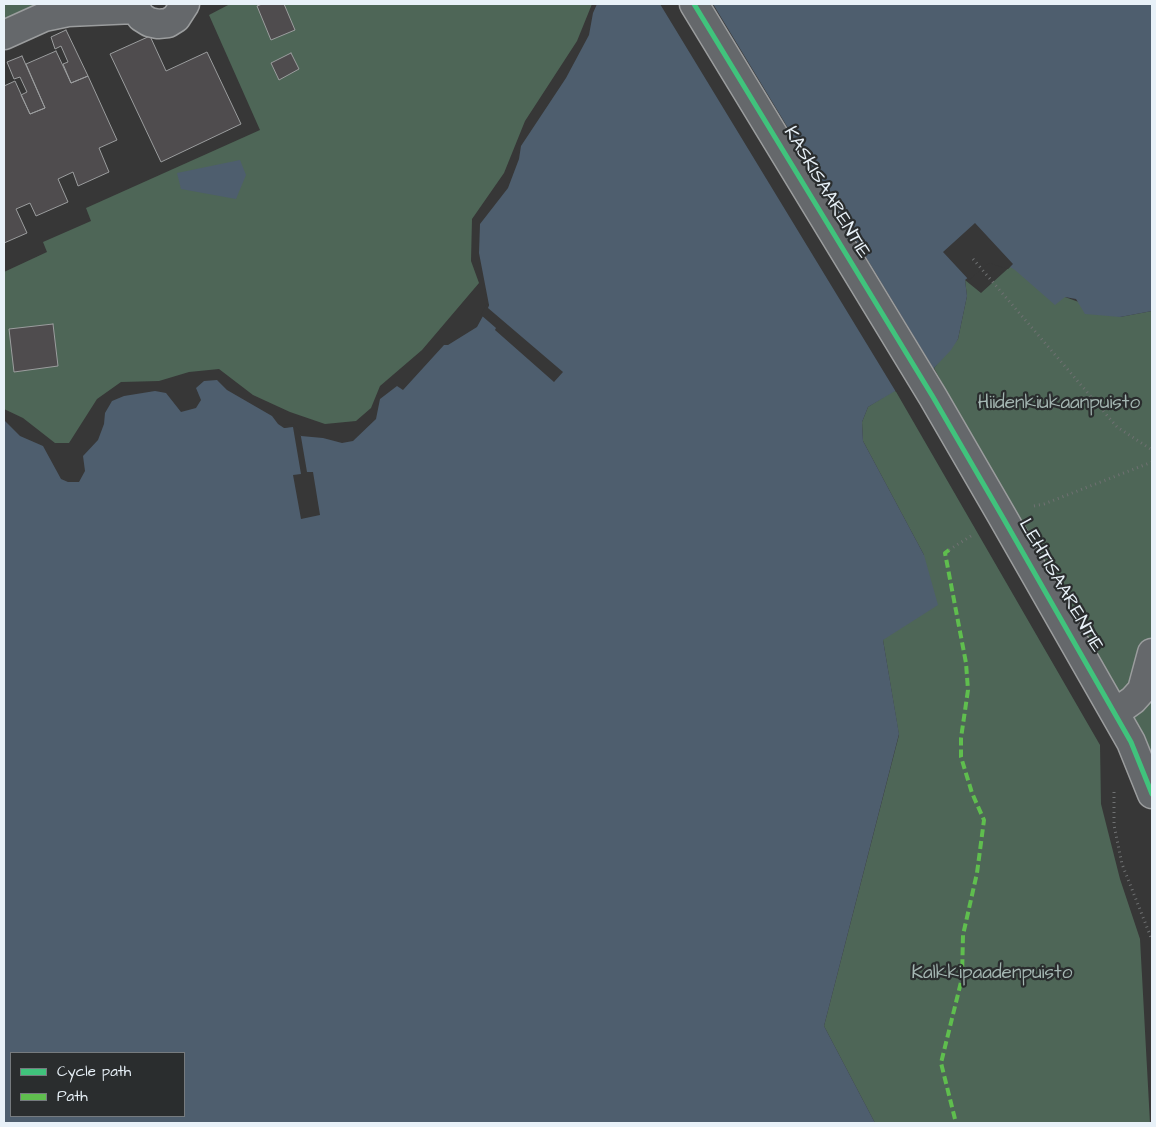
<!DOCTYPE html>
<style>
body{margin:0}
#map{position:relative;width:1156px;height:1127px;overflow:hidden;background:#373737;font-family:"Architects Daughter",sans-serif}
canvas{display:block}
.frame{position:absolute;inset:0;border:5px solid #e8f1f8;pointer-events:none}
.legend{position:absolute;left:10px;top:1052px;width:175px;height:65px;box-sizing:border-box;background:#2a2d2e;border:1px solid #767b7f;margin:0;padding:6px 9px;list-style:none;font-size:15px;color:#e8f1f8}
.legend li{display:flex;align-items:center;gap:10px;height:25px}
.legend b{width:25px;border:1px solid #767b7f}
</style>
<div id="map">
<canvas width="1156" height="1127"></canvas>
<div class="frame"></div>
<ul class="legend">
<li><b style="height:6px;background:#40c37c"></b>Cycle path</li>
<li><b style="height:6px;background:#5fbe4e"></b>Path</li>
</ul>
</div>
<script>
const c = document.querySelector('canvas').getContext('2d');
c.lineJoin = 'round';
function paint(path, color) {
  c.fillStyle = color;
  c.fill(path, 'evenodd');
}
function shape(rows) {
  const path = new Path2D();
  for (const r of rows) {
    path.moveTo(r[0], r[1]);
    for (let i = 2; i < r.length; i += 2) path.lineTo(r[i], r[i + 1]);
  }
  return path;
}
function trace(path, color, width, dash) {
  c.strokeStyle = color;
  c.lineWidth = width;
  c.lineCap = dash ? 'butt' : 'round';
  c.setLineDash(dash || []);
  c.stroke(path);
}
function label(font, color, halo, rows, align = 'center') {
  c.font = font + ' "Architects Daughter",sans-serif';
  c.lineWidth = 4.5;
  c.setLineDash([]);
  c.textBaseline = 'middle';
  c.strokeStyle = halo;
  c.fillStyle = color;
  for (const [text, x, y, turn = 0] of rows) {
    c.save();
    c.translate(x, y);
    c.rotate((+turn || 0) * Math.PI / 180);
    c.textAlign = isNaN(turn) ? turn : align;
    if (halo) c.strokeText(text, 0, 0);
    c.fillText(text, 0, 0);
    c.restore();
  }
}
const green = shape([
 [4,4,36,4,4,20],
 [230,4,592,4,577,41,525,121,504,173,472,219,471,261,479,283,422,350,380,386,371,408,356,421,325,424,290,412,253,395,219,369,189,372,159,381,121,382,97,399,69,443,55,443,23,418,4,409,4,272,47,252,43,242,91,221,86,208,260,130,209,15],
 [1013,264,1065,297,1120,317,1152,311,1152,766,934,368,958,339,967,296,965,280,981,293],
 [895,390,1100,745,1101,804,1120,879,1140,939,1150,1123,875,1123,824,1026,899,735,883,640,924,555,863,441,862,422,868,407]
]);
const water = shape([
 [597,4,1152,4,1152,311,1120,317,1085,314,1076,299,1065,297,1055,305,1015,270,1002,262,989,261,965,280,967,296,958,339,951,350,934,368,868,407,862,422,863,441,924,555,938,605,883,640,899,734,824,1026,875,1123,4,1123,4,420,20,436,43,446,61,479,68,482,79,482,85,471,83,456,98,440,104,424,105,413,112,401,124,396,155,391,166,393,181,412,196,408,201,400,196,388,204,381,217,380,227,390,272,416,278,424,284,428,293,426,301,436,323,438,342,443,353,441,376,419,380,399,397,386,403,390,444,345,448,345,477,327,489,305,479,253,480,224,508,188,519,159,521,146,566,78,589,35,593,13],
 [11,1053,184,1053,184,1116,11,1116],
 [240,160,246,175,236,199,181,189,177,173]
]);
const pier = shape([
 [660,4,713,4,935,371,896,392],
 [975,223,1013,264,1008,269,989,263,969,280,943,252],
 [487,303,489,305,488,308,563,372,554,382,495,330,496,328,481,315],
 [293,424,300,431,307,472,313,472,320,515,301,519,293,475,301,474,293,427,284,428,284,425]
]);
const building = shape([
 [262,4,284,4,295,30,271,40,257,6,262,4],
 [66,30,88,76,71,83,63,64,68,62,61,46,55,49,51,37,66,30],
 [150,36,166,71,207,52,241,124,161,162,110,54,150,36],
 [56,51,71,83,88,76,117,140,99,148,109,172,78,186,73,172,58,179,68,202,36,216,30,203,16,209,27,233,4,243,4,86,15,81,30,114,45,108,26,64,56,51],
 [291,53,299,69,279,80,271,63,291,53],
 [22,56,45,108,30,114,21,95,27,92,20,77,14,79,7,62,22,56],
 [53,324,58,366,14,372,9,329,53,324]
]);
const path = shape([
 [973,259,1117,427,1152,450],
 [1034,506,1044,504,1152,462],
 [949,550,974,534],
 [1114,792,1114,825,1122,864,1152,940]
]);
const minor = shape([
 [133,4,141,17,149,22,158,24,168,23,176,18,185,4],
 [694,4,933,397,1002,516,1131,742,1152,794],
 [4,35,44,17,68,12,135,9],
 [1115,713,1133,700,1142,690,1152,653]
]);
const quiet = shape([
 [949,550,945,553,966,663,968,690,961,738,961,757,972,793,984,820,977,873,963,935,962,978,941,1063,956,1123]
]);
const cycleway = shape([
 [694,4,933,397,1002,516,1131,742,1152,794]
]);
const streetNames = [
 ["KASKISAARENTIE",826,193,59],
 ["LEHTISAARENTIE",1060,586,60]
];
const parkNames = [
 ["Hiidenkiukaanpuisto",1059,404],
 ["Kalkkipaadenpuisto",992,974]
];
paint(green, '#4e6657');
paint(water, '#4e5e6e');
paint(pier, '#373737');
paint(building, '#4f4c4e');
trace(building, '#9b9d9e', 1);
trace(minor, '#9b9d9e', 31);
trace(path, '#6f7172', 3, [1, 4]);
trace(minor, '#65686b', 28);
trace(quiet, '#5fbe4e', 4, [8, 4]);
trace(cycleway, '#40c37c', 5);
label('19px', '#e8f1f8', '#2a2d2e', streetNames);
label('19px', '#a4b6b2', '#2a2d2e', parkNames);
</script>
